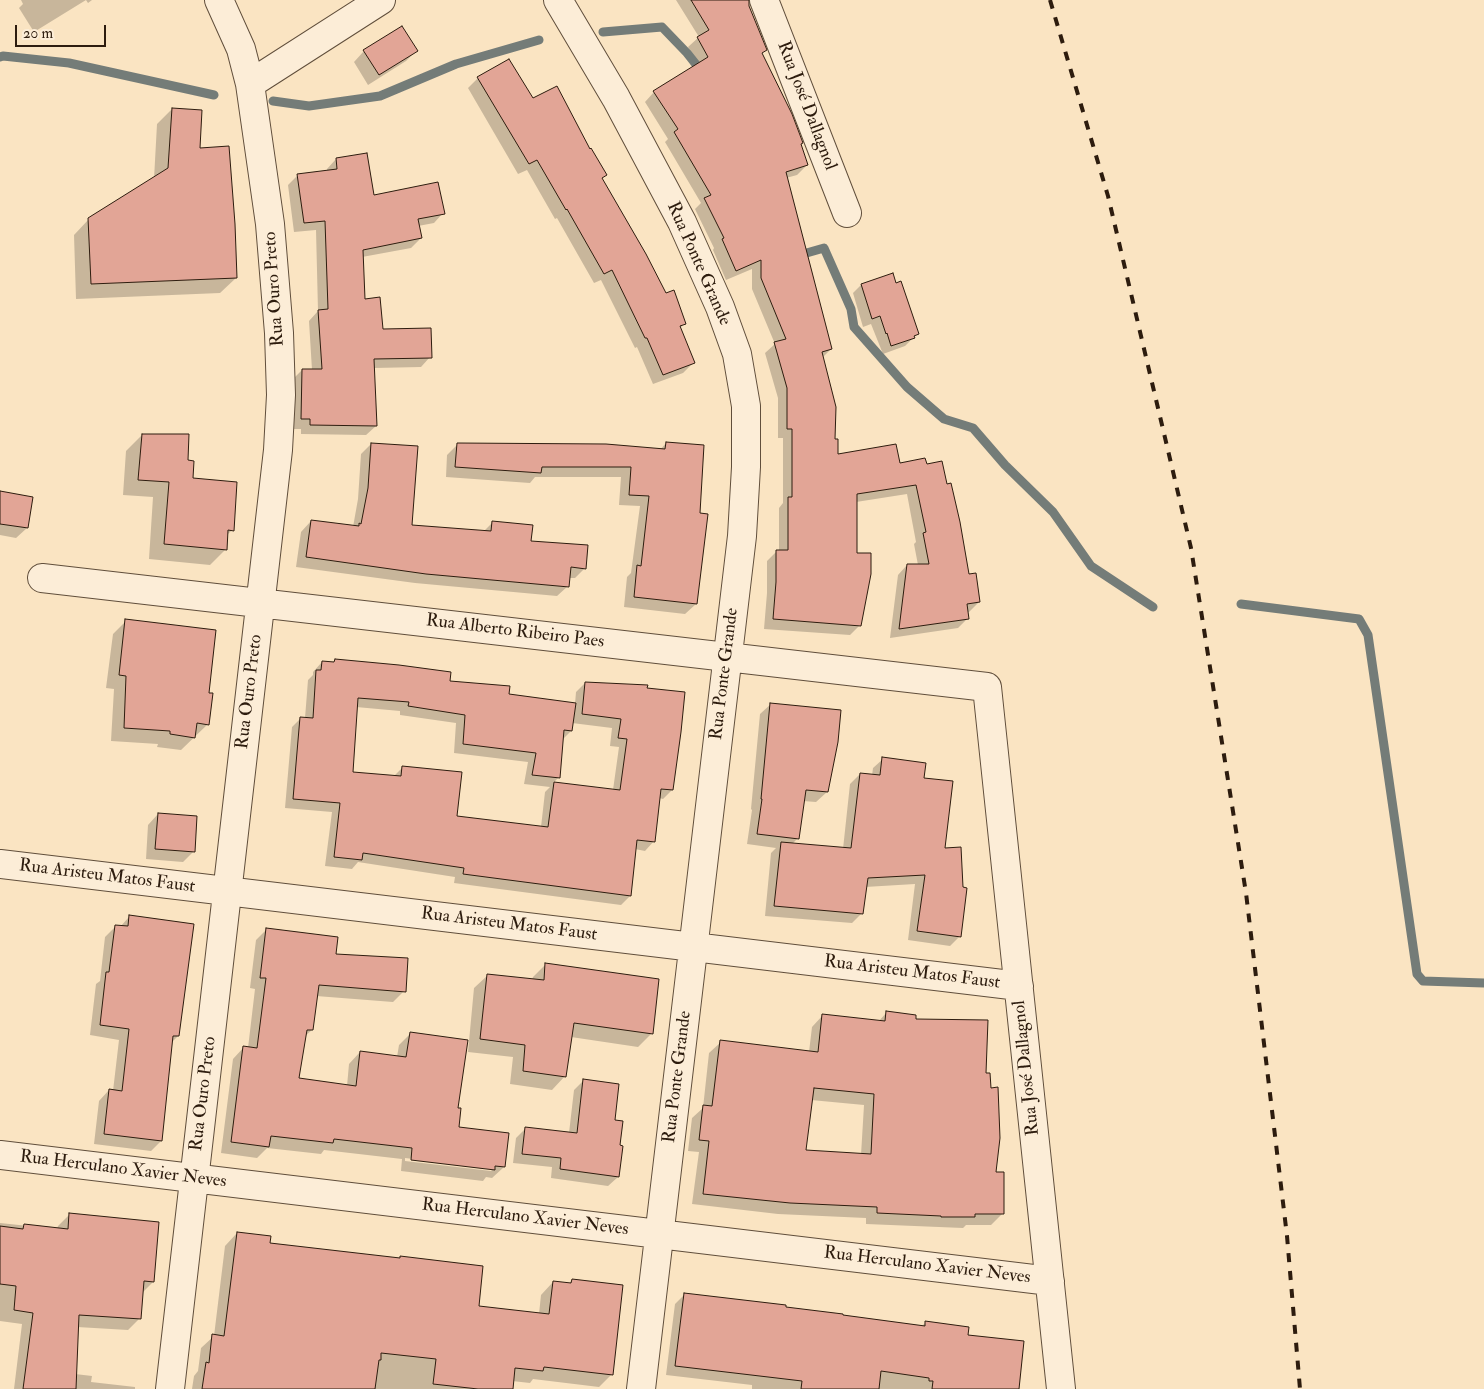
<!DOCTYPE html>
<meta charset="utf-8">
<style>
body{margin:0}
#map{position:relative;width:1484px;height:1389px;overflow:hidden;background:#fae4c2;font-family:"IM FELL Double Pica",serif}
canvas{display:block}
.scale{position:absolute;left:15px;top:25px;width:91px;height:22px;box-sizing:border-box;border:2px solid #2d1c0e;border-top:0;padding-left:6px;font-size:15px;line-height:18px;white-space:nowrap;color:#2d1c0e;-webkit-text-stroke:4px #fcedd7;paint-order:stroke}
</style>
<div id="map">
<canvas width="1484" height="1389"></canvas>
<div class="scale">20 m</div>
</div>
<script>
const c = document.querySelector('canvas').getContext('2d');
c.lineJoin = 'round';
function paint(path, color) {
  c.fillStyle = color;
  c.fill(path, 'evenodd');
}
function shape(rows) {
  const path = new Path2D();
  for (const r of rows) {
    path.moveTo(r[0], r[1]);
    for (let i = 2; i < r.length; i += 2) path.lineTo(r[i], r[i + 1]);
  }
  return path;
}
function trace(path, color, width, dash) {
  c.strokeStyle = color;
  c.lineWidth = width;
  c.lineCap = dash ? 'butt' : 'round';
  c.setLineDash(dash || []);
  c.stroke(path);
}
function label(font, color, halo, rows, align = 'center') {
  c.font = font + ' "IM FELL Double Pica",serif';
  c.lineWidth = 4;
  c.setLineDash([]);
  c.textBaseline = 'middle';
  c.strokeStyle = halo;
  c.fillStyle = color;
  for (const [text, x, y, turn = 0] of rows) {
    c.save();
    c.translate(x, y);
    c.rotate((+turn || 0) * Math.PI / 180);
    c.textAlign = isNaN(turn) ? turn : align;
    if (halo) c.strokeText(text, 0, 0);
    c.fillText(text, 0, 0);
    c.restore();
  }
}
const shadow = shape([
 [21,0,92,0,88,3,86,0,34,32,19,8,23,4],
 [676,0,737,0,765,50,761,54,800,145,807,165,797,175,786,178,831,349,822,358,837,455,899,465,924,459,979,602,969,612,967,612,968,618,958,628,890,638,898,575,907,565,918,565,914,544,916,542,907,494,856,502,856,554,860,625,850,635,764,629,767,593,767,561,777,551,779,551,779,508,783,503,783,438,778,438,778,398,765,353,775,344,752,289,752,269,726,280,713,250,714,248,695,209,701,203,665,142,668,139,645,102,654,92,698,65,688,47,699,37],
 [364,51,416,51,406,61,368,85,354,62],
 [478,78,533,100,601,179,666,295,685,323,679,329,693,363,683,373,653,384,637,347,635,348,601,280,594,283,557,218,555,219,527,170,518,174,468,88],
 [172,109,198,150,236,278,220,293,76,299,74,235,89,219,154,179,157,124],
 [336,159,372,197,443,213,434,223,418,226,421,238,411,248,362,257,363,300,382,331,430,357,421,367,374,368,376,426,366,435,301,434,301,429,292,429,292,380,302,370,312,370,309,321,318,311,316,230,294,232,288,185,298,175,327,172,327,169],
 [861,285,918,333,905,346,883,354,871,324,863,327,853,293],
 [142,435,192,479,232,530,226,536,226,549,210,565,149,559,153,497,123,495,126,451],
 [666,443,696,604,685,614,624,607,627,577,631,573,640,506,619,505,621,477,535,477,530,483,446,477,447,455,458,444,660,450],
 [371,444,411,526,483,532,493,522,529,542,585,568,575,578,568,578,568,586,557,596,415,583,296,567,301,532,311,521,353,527,358,499,361,454],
 [0,493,27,528,16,538,0,535],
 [126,621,207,694,208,724,181,750,157,747,158,744,111,741,114,689,106,688,113,634],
 [335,661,508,695,575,704,576,692,585,683,646,687,672,790,663,799,659,798,654,841,645,851,635,849,630,896,621,905,454,883,455,877,358,862,352,869,325,866,332,812,285,808,292,727,301,718,305,718,308,680,313,675,313,672,322,662,333,663],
 [356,707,400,711,400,715,456,723,454,753,528,762,524,784,550,787,545,792,541,827,456,817,402,768,393,777,352,773],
 [572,723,612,728,610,746,619,747,613,790,553,783,559,777,562,740,571,731],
 [771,704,827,792,816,802,803,801,797,839,792,844,843,849,850,784,860,774,872,776,873,768,883,759,922,779,943,849,960,936,950,946,908,940,915,884,865,887,862,913,852,923,765,916,771,853,776,848,747,844,752,810,751,809,760,714],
 [158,814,194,851,183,862,146,859,148,825],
 [129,917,178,1036,171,1043,161,1141,151,1151,94,1144,99,1101,109,1090,113,1091,119,1040,90,1035,96,984,100,981,105,937,116,926,120,927],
 [267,929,335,955,404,991,393,1002,316,996,312,1030,305,1036,298,1079,347,1086,349,1064,360,1052,397,1057,399,1045,410,1034,456,1109,458,1128,504,1167,492,1178,486,1177,483,1181,401,1171,402,1159,324,1150,321,1154,267,1148,257,1158,221,1153,233,1059,244,1047,248,1048,255,989,250,988,256,940],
 [405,1158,493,1169,491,1171,405,1161],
 [546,964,657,980,651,1034,638,1047,571,1037,565,1076,552,1090,510,1084,513,1057,468,1052,474,988,488,975,532,980,533,977],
 [887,1012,914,1020,985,1074,995,1173,1003,1213,991,1225,966,1225,963,1228,866,1224,866,1218,778,1214,692,1204,699,1152,688,1151,692,1118,703,1108,709,1053,721,1042,809,1052,812,1027,823,1015,878,1022],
 [811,1100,864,1105,861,1155,805,1151],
 [584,1080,613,1121,618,1147,618,1177,608,1186,551,1178,552,1167,513,1163,516,1138,526,1128,569,1133,574,1090],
 [70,1214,153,1282,142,1293,139,1319,128,1330,77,1327,75,1374,92,1376,91,1382,135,1387,135,1389,14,1389,22,1324,0,1321,0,1223,57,1229,58,1226],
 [237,1233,269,1244,399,1259,401,1257,477,1307,539,1314,541,1295,553,1282,569,1284,572,1280,612,1374,599,1387,533,1379,530,1383,512,1381,511,1389,192,1389,194,1376,198,1371,201,1348,214,1336,225,1246],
 [685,1294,922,1326,926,1322,967,1336,1017,1389,752,1389,752,1385,666,1375,675,1304]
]);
const stream = shape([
 [603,32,662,27,687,53,702,72],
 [0,57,3,56,69,63,214,95],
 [273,101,309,106,380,96,456,64,539,40],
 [796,256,824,248,851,309,854,327,907,387,944,419,973,428,1005,465,1053,512,1091,566,1153,607],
 [1241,604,1359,619,1368,635,1417,974,1423,981,1484,983]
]);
const building = shape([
 [691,0,749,0,749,6,767,50,762,53,792,114,803,143,801,144,808,165,786,172,832,349,822,352,836,407,835,439,838,439,838,454,896,444,900,463,925,458,927,464,942,461,947,484,951,483,960,522,969,574,976,573,980,602,967,604,969,619,899,629,907,564,929,564,923,533,926,532,916,485,857,494,857,553,871,553,871,574,861,626,773,619,776,582,776,550,788,550,788,497,792,497,792,429,787,429,787,388,774,342,786,339,761,278,761,260,736,271,722,239,724,238,704,198,711,195,674,132,678,129,653,91,708,57,697,37,709,30,691,0],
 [402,26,418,51,379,75,363,50,402,26],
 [509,59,533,98,557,86,590,149,591,148,607,175,602,178,646,254,666,293,674,290,686,324,680,326,695,363,663,375,647,338,645,338,612,270,604,274,567,209,566,210,537,160,529,164,477,77,509,59],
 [172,108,202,110,200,148,229,146,235,224,237,278,91,284,88,218,168,168,172,108],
 [367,153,374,195,438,182,445,214,418,219,422,238,363,250,365,299,380,297,383,329,431,328,432,358,374,359,377,426,310,425,310,419,301,419,302,369,322,369,318,310,328,309,325,221,304,223,297,174,337,169,336,158,367,153],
 [893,273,896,283,901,281,919,334,914,336,915,338,891,346,887,333,886,334,880,316,872,319,861,284,893,273],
 [142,434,189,434,188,460,194,461,193,478,237,482,234,531,228,530,227,550,164,544,169,482,138,480,142,434],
 [666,442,704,445,700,513,708,514,697,604,634,597,637,565,641,566,649,496,629,495,631,467,542,467,541,473,455,467,457,443,606,444,665,449,666,442],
 [371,443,418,446,412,525,491,531,492,521,533,525,531,541,588,545,586,569,571,567,569,587,426,574,306,557,311,520,359,526,359,523,361,524,368,488,371,443],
 [0,491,33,497,28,528,0,524,0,491],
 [125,619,216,630,209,693,213,693,209,725,197,723,195,738,170,734,170,731,124,728,126,676,119,675,125,619],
 [335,659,399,665,451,672,450,681,510,686,509,694,576,703,572,731,564,730,560,778,532,775,536,753,463,744,465,715,408,706,409,702,358,698,353,772,401,776,402,766,462,772,457,816,548,827,554,782,620,790,627,739,618,738,621,719,582,714,585,682,648,685,647,688,685,692,681,732,673,790,661,789,655,842,637,840,631,896,463,874,464,868,363,853,362,860,334,857,340,803,293,799,300,717,313,718,316,670,321,670,322,661,334,662,335,659],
 [770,703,841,710,838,742,828,792,806,790,799,839,757,834,762,799,761,799,770,703],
 [882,757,926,763,924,778,953,781,945,848,961,847,963,887,967,888,961,937,917,931,925,875,868,878,863,914,774,906,781,842,851,848,860,773,880,775,882,757],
 [158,813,197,816,195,852,155,849,158,813],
 [129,915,194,924,179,1036,173,1036,162,1141,104,1134,109,1089,122,1091,129,1029,100,1025,106,972,109,972,115,925,128,926,129,915],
 [266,928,338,937,336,954,408,958,406,992,319,985,313,1030,307,1030,299,1078,356,1086,360,1051,406,1057,410,1032,468,1040,458,1108,461,1108,459,1127,509,1133,505,1167,495,1166,495,1170,411,1160,412,1148,334,1139,333,1143,271,1136,269,1147,231,1142,243,1046,257,1048,266,978,260,978,266,928],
 [545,963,659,979,653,1034,574,1023,566,1077,523,1071,525,1045,480,1039,487,974,544,980,545,963],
 [886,1011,916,1015,916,1019,988,1020,986,1073,990,1073,991,1088,998,1087,1000,1138,996,1172,1004,1172,1004,1214,975,1214,975,1217,941,1217,941,1216,877,1213,877,1207,790,1203,703,1194,709,1141,699,1140,703,1105,712,1106,720,1040,818,1052,822,1014,885,1021,886,1011],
 [814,1088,874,1094,871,1154,806,1150,814,1088],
 [583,1079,619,1084,615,1120,623,1121,620,1145,623,1146,619,1177,560,1169,561,1158,522,1154,525,1127,577,1133,583,1079],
 [69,1213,159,1222,154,1282,144,1281,141,1319,79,1315,76,1389,23,1389,33,1313,14,1310,16,1286,0,1284,0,1226,23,1229,24,1224,68,1229,69,1213],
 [237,1232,271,1236,270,1243,400,1258,400,1256,483,1266,479,1306,549,1314,553,1281,571,1283,572,1279,623,1285,613,1375,544,1367,543,1371,515,1368,513,1389,478,1389,433,1384,436,1359,381,1353,381,1360,379,1360,375,1389,202,1389,206,1362,209,1363,212,1334,224,1336,237,1232],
 [684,1293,786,1305,786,1307,843,1314,843,1315,925,1326,925,1321,969,1327,968,1335,1024,1341,1019,1389,932,1389,933,1381,929,1381,929,1378,881,1371,879,1389,801,1389,802,1381,675,1366,684,1293]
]);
const minor = shape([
 [558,0,616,98,682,222,720,307,737,354,746,406,746,467,742,536,641,1389],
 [764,0,847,213],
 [250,84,381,0],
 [42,578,987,687,1061,1389],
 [0,864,1019,986],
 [0,1155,1050,1281],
 [170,1389,278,450,281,395,279,333,270,224,250,84,241,49,219,0]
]);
const rail = shape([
 [1050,0,1108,196,1191,548,1246,893,1287,1236,1300,1389]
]);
const streetNames = [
 ["Rua José Dallagnol",806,106,69],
 ["Rua Ponte Grande",698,264,66],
 ["Rua Ouro Preto",275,289,-94],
 ["Rua Alberto Ribeiro Paes",515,632,7],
 ["Rua Ponte Grande",725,674,-83],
 ["Rua Ouro Preto",250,692,-83],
 ["Rua Aristeu Matos Faust",107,877,7],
 ["Rua Aristeu Matos Faust",509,925,7],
 ["Rua Aristeu Matos Faust",912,973,7],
 ["Rua José Dallagnol",1027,1068,-96],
 ["Rua Ponte Grande",678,1077,-83],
 ["Rua Ouro Preto",204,1094,-83],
 ["Rua Herculano Xavier Neves",123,1170,7],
 ["Rua Herculano Xavier Neves",525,1218,7],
 ["Rua Herculano Xavier Neves",927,1266,7]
];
paint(shadow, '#0003');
trace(stream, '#747c78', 9);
paint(building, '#e2a596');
trace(building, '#2d1c0e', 1);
trace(minor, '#604e3b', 30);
trace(minor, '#fcedd7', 28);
trace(rail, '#2d1c0e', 4, [9, 9]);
label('18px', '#2d1c0e', '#fcedd7', streetNames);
</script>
